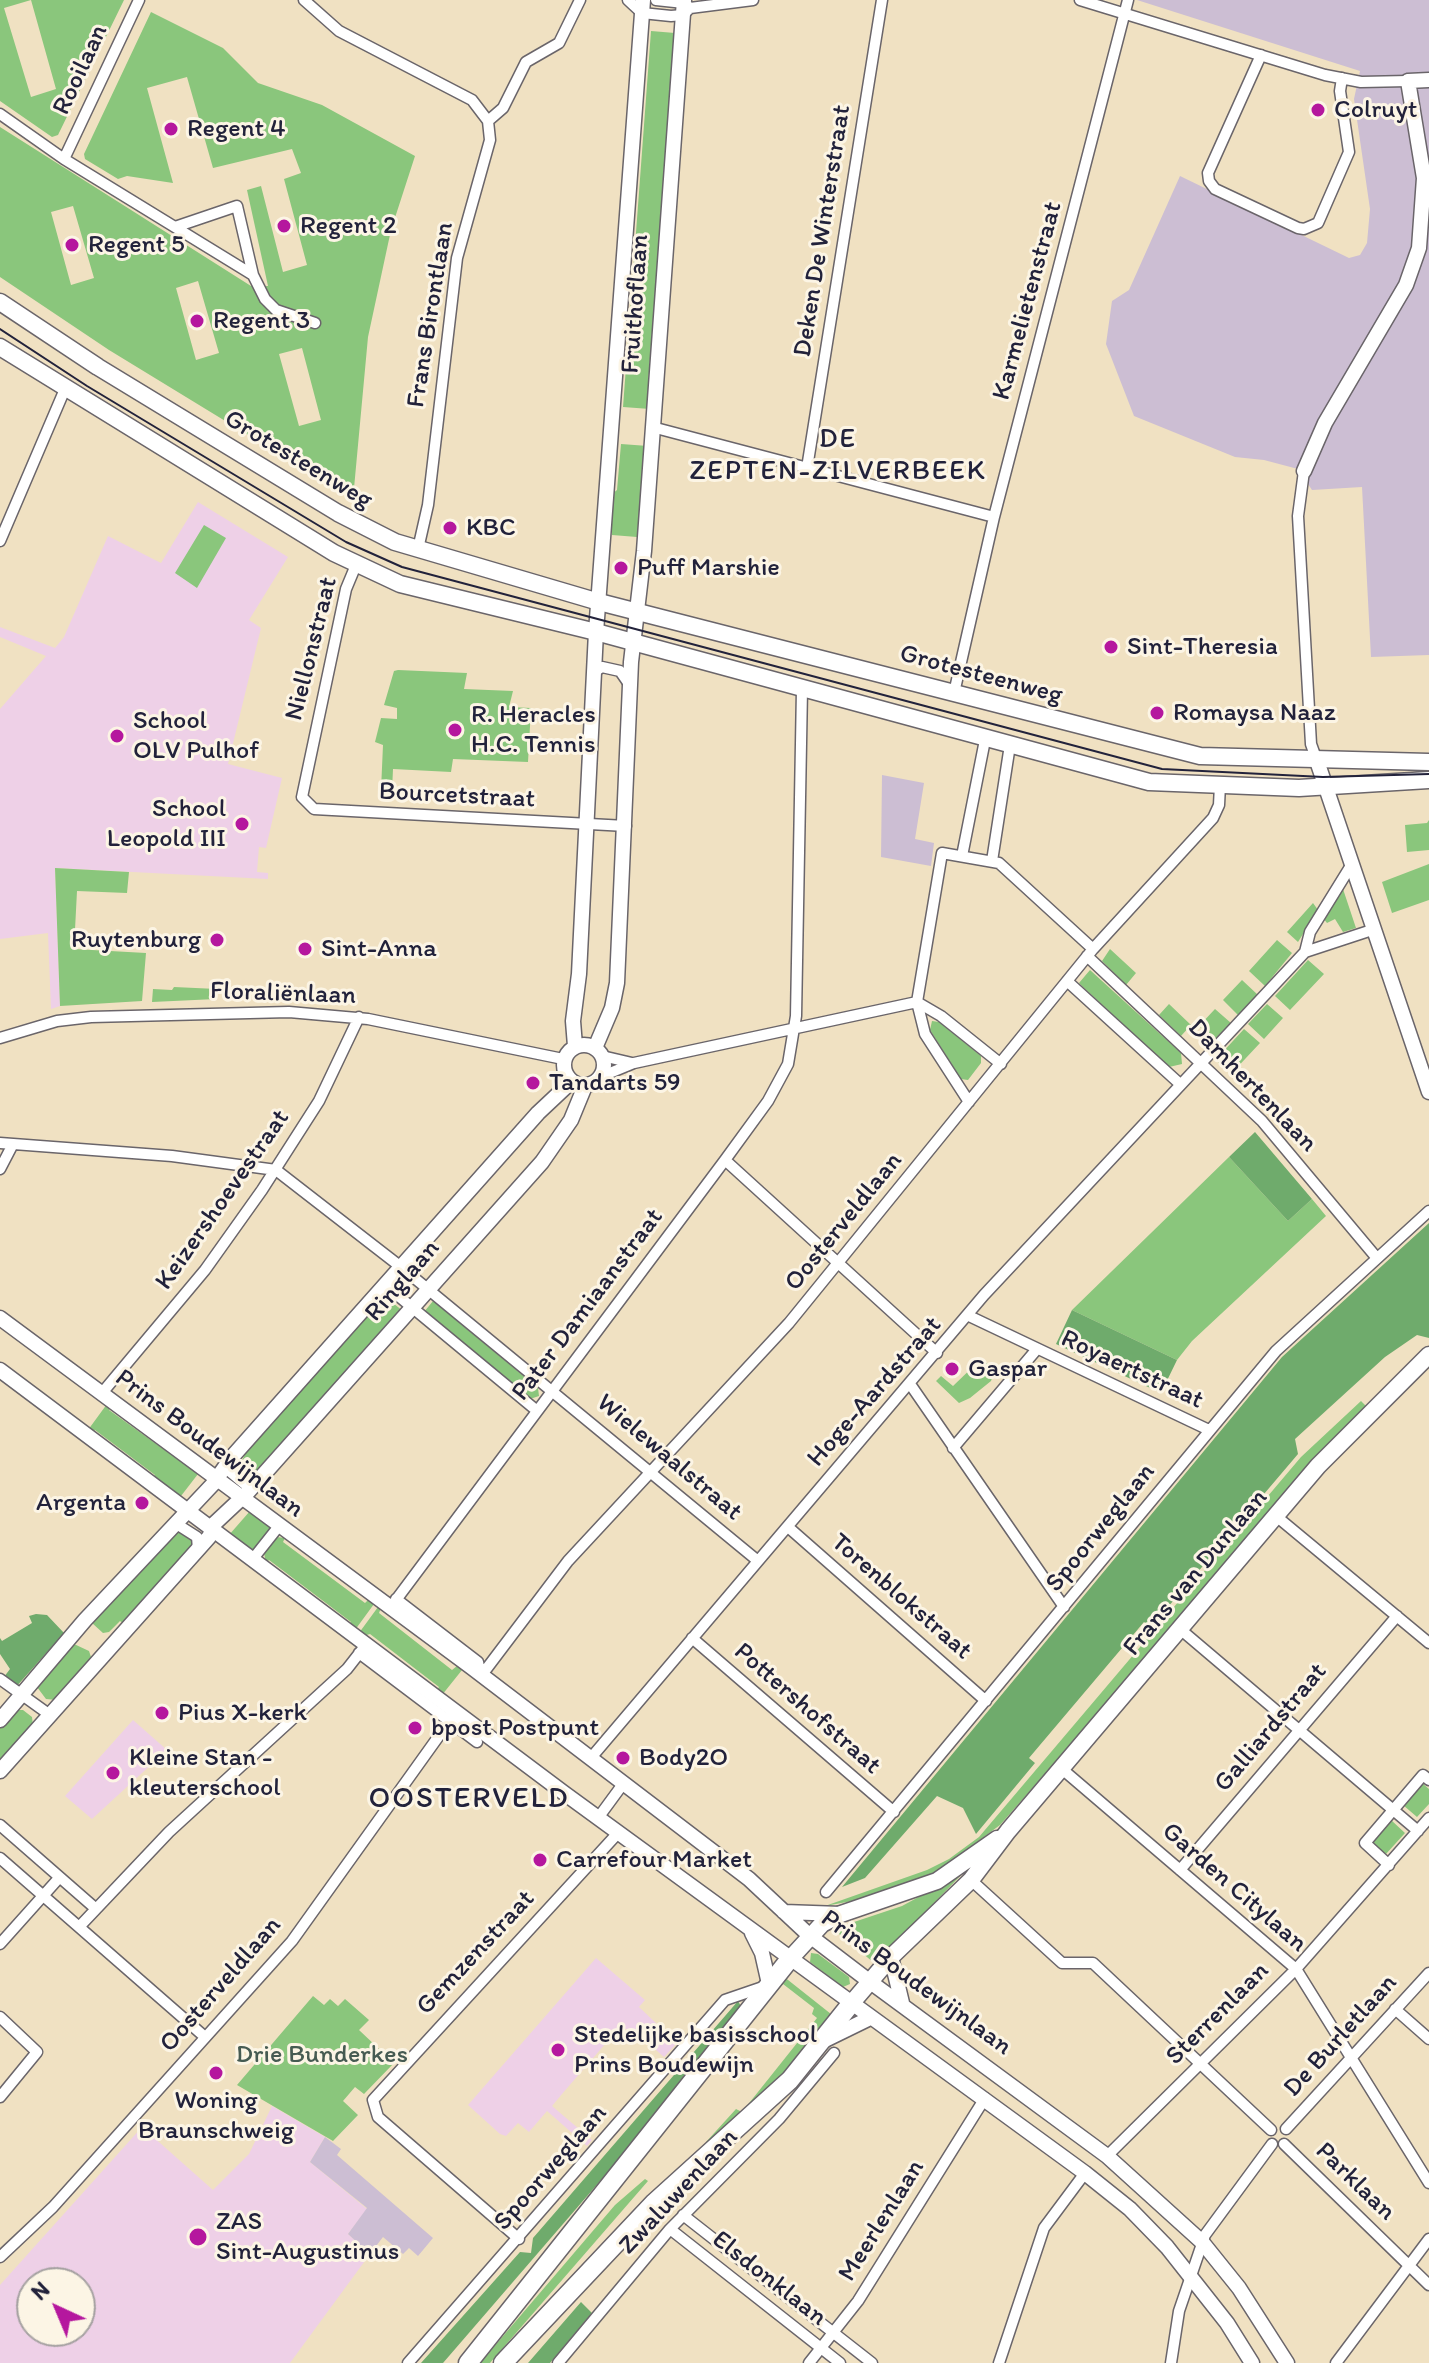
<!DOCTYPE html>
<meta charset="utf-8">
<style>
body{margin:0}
#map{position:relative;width:1429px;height:2363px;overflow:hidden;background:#f0e1c2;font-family:Itim,sans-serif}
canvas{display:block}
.north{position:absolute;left:16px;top:2267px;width:80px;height:80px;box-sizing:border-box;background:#fcf5e5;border:2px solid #a5a1a1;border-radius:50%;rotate:316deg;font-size:22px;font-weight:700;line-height:32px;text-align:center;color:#22223b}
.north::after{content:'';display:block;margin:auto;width:28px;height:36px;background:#b5179e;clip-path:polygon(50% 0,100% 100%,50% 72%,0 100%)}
</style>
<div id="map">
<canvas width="1429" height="2363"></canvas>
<div class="north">N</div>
</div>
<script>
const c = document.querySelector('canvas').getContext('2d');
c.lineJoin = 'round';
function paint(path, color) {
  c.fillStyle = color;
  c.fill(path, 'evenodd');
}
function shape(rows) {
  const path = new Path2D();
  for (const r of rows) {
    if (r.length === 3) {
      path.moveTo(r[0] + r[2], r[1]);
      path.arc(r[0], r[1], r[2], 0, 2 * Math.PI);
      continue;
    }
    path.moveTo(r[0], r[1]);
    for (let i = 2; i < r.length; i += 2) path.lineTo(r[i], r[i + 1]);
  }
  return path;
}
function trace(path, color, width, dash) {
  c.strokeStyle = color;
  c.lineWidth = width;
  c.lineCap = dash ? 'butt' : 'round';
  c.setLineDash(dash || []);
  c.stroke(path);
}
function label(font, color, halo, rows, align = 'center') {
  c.font = font + ' Itim,sans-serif';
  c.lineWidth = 6;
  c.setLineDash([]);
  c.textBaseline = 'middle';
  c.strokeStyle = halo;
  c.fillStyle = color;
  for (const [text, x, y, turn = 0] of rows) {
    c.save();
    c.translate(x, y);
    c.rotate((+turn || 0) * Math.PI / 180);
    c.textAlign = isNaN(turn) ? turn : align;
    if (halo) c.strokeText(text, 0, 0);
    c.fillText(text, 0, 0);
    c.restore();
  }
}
const built = shape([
 [198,502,288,557,249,620,261,628,228,764,282,778,266,848,259,847,257,872,268,873,268,879,55,868,60,1006,51,1009,48,933,0,939,0,709,46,656,0,637,0,627,55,648,64,637,108,536,161,563],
 [133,1720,167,1750,92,1819,65,1796],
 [596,1958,645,2000,639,2007,677,2043,664,2057,633,2030,619,2028,562,2094,552,2106,592,2140,587,2146,547,2111,529,2132,518,2123,506,2136,500,2134,468,2105],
 [272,2106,325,2137,310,2162,367,2209,348,2234,370,2254,290,2363,0,2363,0,2285,142,2127,213,2190,249,2154],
 [32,2283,80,2283,80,2331,32,2331]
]);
const industrial = shape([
 [1137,0,1429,0,1429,655,1371,657,1362,487,1312,490,1298,469,1264,460,1235,457,1134,416,1106,344,1112,301,1129,290,1180,176,1349,258,1360,255,1367,243,1370,209,1354,99,1360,71],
 [882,775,924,783,915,839,934,843,931,866,881,857],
 [325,2137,341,2149,337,2155,433,2238,418,2256,409,2248,403,2254,383,2237,370,2254,348,2234,367,2208,310,2162]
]);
const green = shape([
 [0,0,31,0,4,8,31,97,56,89,31,0,124,0,58,135,52,137,0,101],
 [151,12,223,48,258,83,322,105,415,156,391,230,368,337,353,499,109,350,0,277,0,127,251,286,268,286,247,190,261,186,283,272,307,265,284,179,301,173,292,149,213,168,187,77,147,88,173,183,127,176,118,179,85,159,84,154],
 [73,206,94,278,71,285,51,212],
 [198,281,219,353,196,360,176,288],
 [302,348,321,420,299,426,279,354],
 [651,31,675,33,648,385,650,409,623,407],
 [621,444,648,446,641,530,637,537,612,535,612,494,617,490],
 [204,525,226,538,197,588,175,573],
 [398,670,467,673,464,689,513,691,509,707,531,708,528,762,453,759,451,772,393,769,392,791,381,790,383,745,375,742,381,718,397,719,397,708,384,705,394,671],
 [1429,820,1429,850,1407,852,1405,825,1427,823],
 [1429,864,1429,900,1392,913,1382,882],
 [55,868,129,872,127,893,77,891,74,949,146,953,142,1001,60,1006],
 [1343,889,1356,928,1343,932,1335,919,1327,923,1323,918],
 [1313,903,1318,910,1298,942,1287,932],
 [1277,940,1292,953,1265,986,1249,971],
 [1110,949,1136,973,1126,985,1102,961],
 [1308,960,1324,974,1290,1010,1275,996],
 [1090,970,1181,1053,1182,1064,1169,1067,1082,986,1079,983],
 [1242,980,1258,995,1238,1015,1223,1000],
 [174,987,217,989,216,999,152,1002,153,989,172,990],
 [1169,1004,1191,1025,1181,1036,1159,1015],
 [1267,1004,1283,1018,1264,1039,1248,1024],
 [1215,1009,1231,1023,1214,1040,1199,1026],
 [932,1021,939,1022,981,1056,981,1063,968,1080,961,1079,930,1030],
 [1244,1029,1260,1043,1231,1074,1218,1062,1220,1055],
 [1229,1157,1288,1221,1312,1199,1326,1216,1192,1341,1177,1360,1072,1310],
 [384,1296,403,1311,250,1479,236,1472,251,1443],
 [433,1301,538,1388,539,1396,530,1399,424,1312],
 [979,1361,996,1366,991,1381,970,1398,959,1403,936,1381,941,1376,953,1386],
 [1361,1401,1367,1407,1000,1825,934,1874,874,1897,825,1906,927,1870,949,1859,979,1837,1301,1457],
 [107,1404,111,1406,109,1410,198,1474,181,1496,152,1479,155,1475,95,1430,92,1433,88,1430],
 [250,1511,272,1528,252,1553,229,1535],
 [176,1529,193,1540,192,1548,124,1624,120,1621,109,1632,103,1633,92,1623],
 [277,1537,285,1538,283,1542,365,1603,368,1600,374,1604,355,1630,349,1626,351,1622,269,1560,266,1563,264,1553],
 [378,1607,381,1608,379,1613,452,1670,457,1666,462,1670,442,1695,436,1691,439,1687,370,1634,363,1636,359,1633],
 [74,1644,89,1651,92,1660,57,1700,46,1699,37,1687],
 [15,1710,23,1710,32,1717,33,1726,0,1765,0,1725],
 [1422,1783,1429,1789,1429,1804,1417,1817,1403,1805],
 [1391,1820,1405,1833,1386,1854,1371,1842],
 [963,1873,878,1961,873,1962,833,1929,902,1906],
 [811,1953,818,1954,849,1977,850,1984,843,1987,810,1962],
 [783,1976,831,2014,789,2069,761,2096,709,2141,706,2142,736,2109,742,2112,817,2018,812,2014,814,2008,783,1984,741,2034],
 [313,1996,324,2005,330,1999,338,2006,345,1999,369,2020,359,2030,394,2063,364,2094,355,2087,343,2101,358,2115,333,2141,237,2085],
 [645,2179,648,2181,490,2363,480,2363,615,2205]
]);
const forest = shape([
 [1255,1132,1312,1199,1288,1221,1229,1157],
 [1429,1223,1429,1338,1417,1335,1385,1357,1295,1439,1298,1454,1151,1627,1144,1622,1029,1758,1035,1763,976,1834,963,1808,937,1796,865,1878,842,1887,1282,1357],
 [1072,1310,1177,1360,1161,1393,1056,1344],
 [36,1614,47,1615,64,1633,16,1687,4,1677,10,1669,0,1654,0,1638,2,1641,32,1623,29,1616],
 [738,2001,742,2008,645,2129,443,2363,421,2363,520,2252,531,2253,533,2238],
 [581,2302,592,2313,550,2363,528,2363]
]);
const street = shape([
 [304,0,339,31,472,100,488,121,490,140,457,258,428,505,418,549],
 [628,0,642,13,671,16,683,15,690,8,753,0],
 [656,0,684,3,689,7],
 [1080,0,1325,75,1361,82,1408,81],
 [1261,55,1208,173,1209,181,1215,189,1298,228,1304,229,1318,223,1349,152,1340,91,1342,78],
 [0,114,64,159,253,275],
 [488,121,503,108,526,62,559,43,580,0],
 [64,159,139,0],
 [175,227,237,206,253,275,265,299,276,310,315,323],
 [652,427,994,517],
 [807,468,882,0],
 [1304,471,1298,516,1311,744,1317,761],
 [0,541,65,389],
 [356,565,346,589,302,797,314,809,626,826],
 [594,672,602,667,620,671,629,684],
 [954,693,994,517,1128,0],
 [962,856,985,740],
 [992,861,1010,745],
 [1305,952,1375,929],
 [1087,956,1262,1121,1376,1257],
 [1067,981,1180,1084],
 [917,1002,941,1016,1001,1064],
 [0,1038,57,1021,91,1017,289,1012,368,1019,563,1059],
 [602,1056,632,1063],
 [600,1077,634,1063,917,1002],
 [969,1102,925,1034,917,1002,942,853,999,863,1093,949],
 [0,1143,172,1156,276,1170,401,1267,758,1561],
 [725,1160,937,1353],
 [0,1169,13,1144],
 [385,1285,536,1410],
 [969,1316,1209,1430],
 [910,1384,1064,1607],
 [102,1393,205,1270,262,1190,319,1101,359,1017],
 [953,1448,1037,1349],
 [231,1459,229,1471,247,1486,253,1486],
 [1276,1516,1429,1643],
 [175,1523,197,1537,198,1549],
 [788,1527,986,1701],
 [252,1560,279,1526],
 [396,1599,478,1662,481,1676],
 [390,1608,725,1160,768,1101,788,1064,796,1016,802,689],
 [1180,1629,1418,1831],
 [692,1638,894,1812],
 [359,1653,477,1742],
 [481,1676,568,1561,789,1323,1093,949,1213,818,1219,805,1220,785],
 [0,1679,50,1715],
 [590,1759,984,1295,1305,952,1310,932,1352,864],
 [1062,1769,1296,1969,1429,2183],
 [598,1818,623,1784],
 [0,1825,95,1908],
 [0,1858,205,2037],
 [1389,1865,1365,1843,1423,1775,1429,1780],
 [1180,1870,1397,1616],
 [971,1880,1062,1963,1093,1963,1271,2130],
 [826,1892,1276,1351,1429,1211],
 [79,1927,169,1832,347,1669,365,1646],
 [0,1944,59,1878],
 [1395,2009,1429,2039],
 [0,2017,37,2052,0,2097],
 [1286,2129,1429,1973],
 [1284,2144,1429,2285],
 [1107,2156,1296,1969,1429,1818],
 [683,2215,872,2363],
 [670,2229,840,2363],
 [519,2239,378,2117,373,2100,618,1833],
 [0,2257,53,2207,292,1941,456,1712],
 [408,2363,725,2000,763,1987],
 [558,2363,670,2229,779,2119,834,2053],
 [809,2363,858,2301,985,2098],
 [999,2363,1044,2228,1085,2173],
 [1171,2363,1179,2311,1205,2235,1272,2144],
 [1336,2363,1429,2239]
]);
const secondary = shape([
 [1304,471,1325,423,1406,285,1419,248,1424,178,1408,81,1429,80],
 [1317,761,1429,1092],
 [584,1065,20],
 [575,1046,573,1021,579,974,596,632,643,0],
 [595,1048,612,1008,617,983,631,662,644,551,684,0],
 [0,1318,471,1667,749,1879,810,1936,869,1981,1107,2156,1202,2242,1239,2288,1287,2363],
 [0,1370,564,1793,1085,2173,1130,2209,1167,2247,1227,2323,1252,2363],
 [0,1720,85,1620,213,1484,232,1457,538,1113,571,1082],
 [0,1771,209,1537,215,1523,247,1493,542,1162,571,1120,585,1086],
 [784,1912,841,1914],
 [752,1933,762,1953,769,1984],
 [891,1957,902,2003],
 [825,2040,870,2018]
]);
const primary = shape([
 [0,302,98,367,338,513,395,542,599,602,1200,756,1429,762],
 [0,347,334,553,400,584,596,632,1149,782,1299,788,1429,780],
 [789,1960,822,1924,841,1914,937,1881,997,1839],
 [850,2005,891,1957,971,1880,1008,1831,1318,1466,1429,1355]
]);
const highway = shape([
 [468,2363,789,1960],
 [503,2363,654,2203,790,2080,850,2005]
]);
const tram = shape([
 [0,329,87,386,346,542,402,567,1162,769,1323,777,1429,774]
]);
const markers = [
 [1318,110,8,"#b5179e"],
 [171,129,8,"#b5179e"],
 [284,226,8,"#b5179e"],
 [72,245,8,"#b5179e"],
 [197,321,8,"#b5179e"],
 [450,528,8,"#b5179e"],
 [621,568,8,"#b5179e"],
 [1111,647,8,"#b5179e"],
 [1157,713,8,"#b5179e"],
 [455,730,8,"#b5179e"],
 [117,736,8,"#b5179e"],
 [242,824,8,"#b5179e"],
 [217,940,8,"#b5179e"],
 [305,949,8,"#b5179e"],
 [533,1083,8,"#b5179e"],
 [952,1369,8,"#b5179e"],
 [142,1503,8,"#b5179e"],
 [162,1713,8,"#b5179e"],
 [415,1728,8,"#b5179e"],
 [623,1758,8,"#b5179e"],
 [113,1773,8,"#b5179e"],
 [540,1860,8,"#b5179e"],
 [558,2050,8,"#b5179e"],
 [216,2073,8,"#b5179e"],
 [198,2237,10,"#b5179e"]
];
const streetNames = [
 ["Rooilaan",81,70,-65],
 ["Deken De Winterstraat",823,231,-81],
 ["Karmelietenstraat",1028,301,-75],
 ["Fruithoflaan",636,304,-86],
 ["Frans Birontlaan",431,315,-81],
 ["Grotesteenweg",298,460,31],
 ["Niellonstraat",312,649,-76],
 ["Grotesteenweg",981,675,15],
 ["Bourcetstraat",457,796,3],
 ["Floraliënlaan",283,994,2],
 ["Damhertenlaan",1252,1086,46],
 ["Keizershoevestraat",223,1200,-55],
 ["Oosterveldlaan",844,1222,-51],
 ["Ringlaan",403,1281,-49],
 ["Pater Damiaanstraat",588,1305,-53],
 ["Royaertstraat",1132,1370,25],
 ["Hoge-Aardstraat",875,1392,-49],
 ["Prins Boudewijnlaan",209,1444,37],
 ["Wielewaalstraat",669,1458,40],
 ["Spoorweglaan",1101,1528,-51],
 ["Frans van Dunlaan",1196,1573,-50],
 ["Torenblokstraat",901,1597,41],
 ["Pottershofstraat",807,1709,41],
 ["Galliardstraat",1271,1728,-50],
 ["Garden Citylaan",1234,1888,41],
 ["Gemzenstraat",476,1953,-47],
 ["Prins Boudewijnlaan",916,1983,36],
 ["Oosterveldlaan",221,1985,-49],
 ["Sterrenlaan",1218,2014,-45],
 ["De Burletlaan",1341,2036,-48],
 ["Spoorweglaan",551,2168,-49],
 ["Parklaan",1355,2182,44],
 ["Zwaluwenlaan",679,2192,-47],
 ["Meerlenlaan",882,2221,-58],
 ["Elsdonklaan",769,2279,38]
];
const poiNames = [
 ["Colruyt",1334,110],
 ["Regent 4",187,129],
 ["Regent 2",300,226],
 ["Regent 5",88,245],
 ["Regent 3",213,321],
 ["KBC",466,528],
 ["Puff Marshie",637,568],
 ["Sint-Theresia",1127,647],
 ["Romaysa Naaz",1173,713],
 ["R. Heracles",471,715],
 ["H.C. Tennis",471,745],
 ["School",133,721],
 ["OLV Pulhof",133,751],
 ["School",226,809,"right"],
 ["Leopold III",226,839,"right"],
 ["Ruytenburg",201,940,"right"],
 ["Sint-Anna",321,949],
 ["Tandarts 59",549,1083],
 ["Gaspar",968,1369],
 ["Argenta",126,1503,"right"],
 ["Pius X-kerk",178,1713],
 ["bpost Postpunt",431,1728],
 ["Kleine Stan -",129,1758],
 ["kleuterschool",129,1788],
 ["Body2O",639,1758],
 ["Carrefour Market",556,1860],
 ["Stedelijke basisschool",574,2035],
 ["Prins Boudewijn",574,2065],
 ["Woning",216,2101,"center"],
 ["Braunschweig",216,2131,"center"],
 ["ZAS",216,2222],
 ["Sint-Augustinus",216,2252]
];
const parkNames = [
 ["Drie Bunderkes",322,2055]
];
const neighbourhoodNames = [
 ["DE",838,440],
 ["ZEPTEN-ZILVERBEEK",838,472]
];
const quarterNames = [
 ["OOSTERVELD",469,1799]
];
paint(built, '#eed0e7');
paint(industrial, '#ccbed3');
paint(green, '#8ac67c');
paint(forest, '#6fab6c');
trace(street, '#6a656a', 13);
trace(secondary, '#6a656a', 17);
trace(primary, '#6a656a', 19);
trace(highway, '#6a656a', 21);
trace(street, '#fff', 10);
trace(secondary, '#fff', 14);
trace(primary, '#fff', 16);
trace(highway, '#fff', 18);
trace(tram, '#22223b', 2);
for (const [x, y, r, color] of markers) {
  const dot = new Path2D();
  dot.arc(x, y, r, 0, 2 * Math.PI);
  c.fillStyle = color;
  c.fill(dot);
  trace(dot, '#fcf5e5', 3);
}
label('26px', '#22223b', '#fcf5e5', streetNames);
label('26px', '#22223b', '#fcf5e5', poiNames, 'left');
label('26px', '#465b52', '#fcf5e5', parkNames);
c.letterSpacing = '2px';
label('28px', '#22223b', '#fcf5e5', neighbourhoodNames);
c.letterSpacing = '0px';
c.letterSpacing = '2px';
label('30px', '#22223b', '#fcf5e5', quarterNames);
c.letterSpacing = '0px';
</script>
